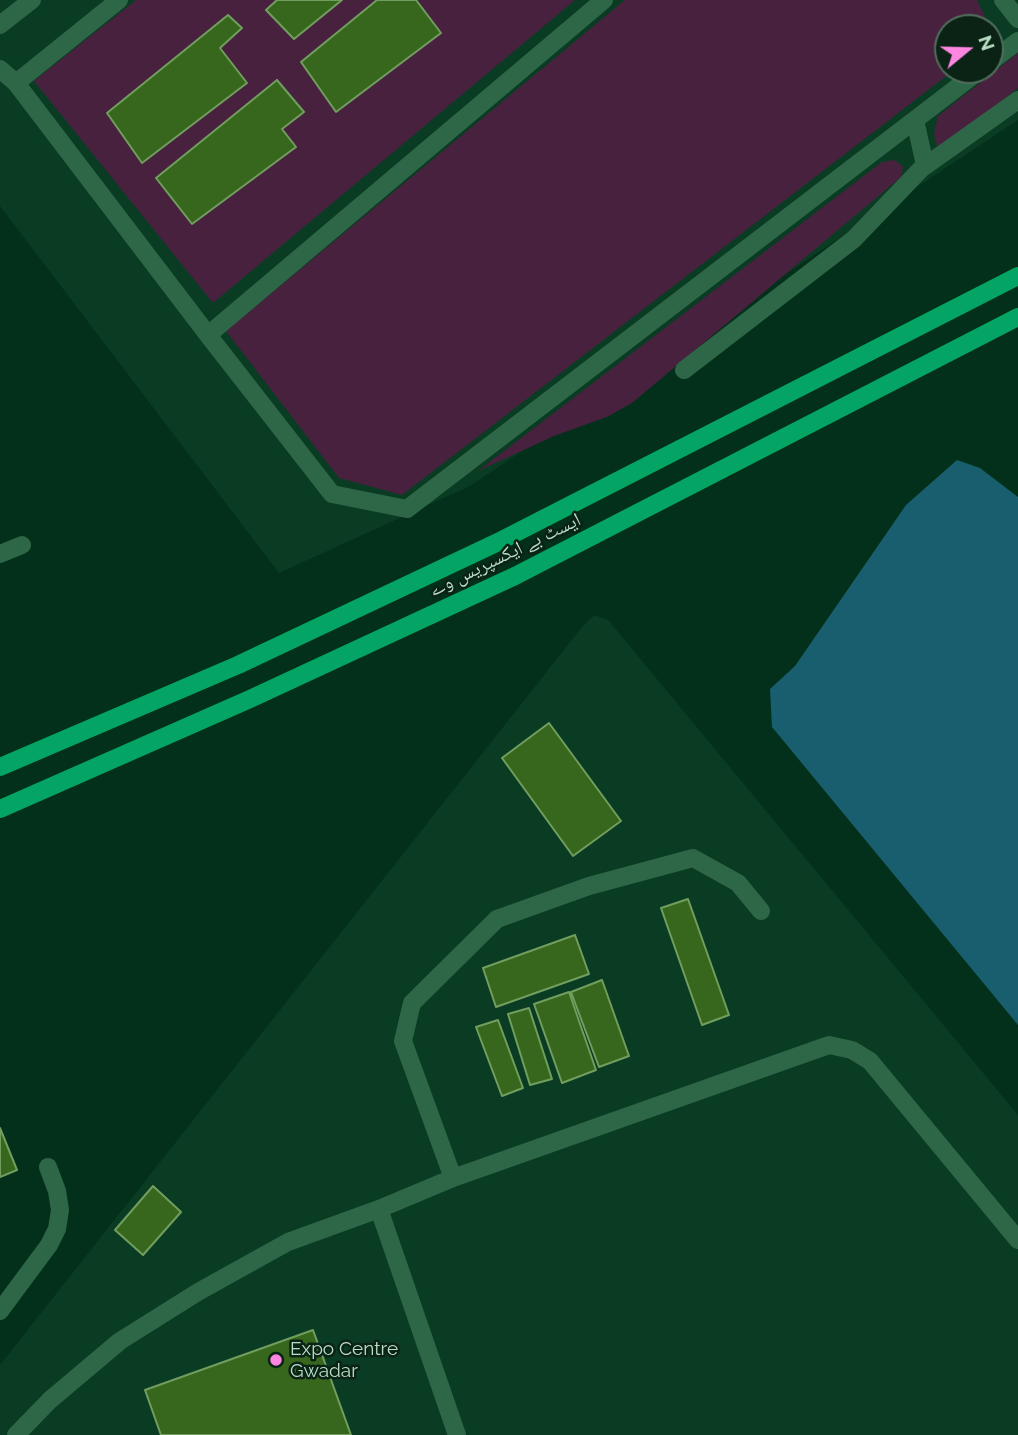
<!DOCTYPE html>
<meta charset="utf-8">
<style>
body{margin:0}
#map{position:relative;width:1018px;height:1435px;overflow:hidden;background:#03301a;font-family:Raleway,sans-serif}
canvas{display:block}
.north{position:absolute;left:934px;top:14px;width:70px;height:70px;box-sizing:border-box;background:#0a2315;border:2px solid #506e5b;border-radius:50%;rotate:71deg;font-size:19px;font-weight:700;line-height:28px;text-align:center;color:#b8dec5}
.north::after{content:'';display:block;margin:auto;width:24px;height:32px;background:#fd86e1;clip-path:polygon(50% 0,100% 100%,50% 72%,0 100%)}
</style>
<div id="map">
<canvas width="1018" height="1435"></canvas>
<div class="north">N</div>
</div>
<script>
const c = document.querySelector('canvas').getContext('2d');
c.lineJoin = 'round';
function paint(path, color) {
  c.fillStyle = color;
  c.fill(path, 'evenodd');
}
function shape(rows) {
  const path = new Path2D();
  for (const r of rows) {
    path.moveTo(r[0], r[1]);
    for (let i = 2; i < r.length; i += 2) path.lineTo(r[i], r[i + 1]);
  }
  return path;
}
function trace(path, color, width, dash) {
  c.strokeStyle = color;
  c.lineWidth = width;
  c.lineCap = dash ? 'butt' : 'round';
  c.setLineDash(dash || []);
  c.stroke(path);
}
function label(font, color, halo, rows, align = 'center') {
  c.font = font + ' Raleway,"Noto Naskh Arabic",sans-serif';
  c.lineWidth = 5;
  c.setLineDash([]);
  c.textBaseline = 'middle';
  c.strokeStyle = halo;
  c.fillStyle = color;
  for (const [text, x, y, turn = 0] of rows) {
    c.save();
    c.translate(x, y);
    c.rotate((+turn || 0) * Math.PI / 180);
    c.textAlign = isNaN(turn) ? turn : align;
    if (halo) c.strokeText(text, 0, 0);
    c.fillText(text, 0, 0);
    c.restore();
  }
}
const built = shape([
 [0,0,1018,0,1018,120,787,273,470,486,279,573,0,206],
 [948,28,990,28,990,70,948,70],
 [594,615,608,620,1018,1115,1018,1435,0,1435,0,1365,582,627]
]);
const green = shape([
 [136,0,575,0,213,303,34,81],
 [625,0,977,0,985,17,983,28,948,28,948,70,954,70,402,495,339,478,226,331],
 [1018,53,1018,88,938,150,934,134,938,116],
 [895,160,903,167,901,177,632,403,609,416,554,436,478,471,882,162]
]);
const water = shape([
 [957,460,980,468,1018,497,1018,1025,772,727,770,689,795,666,906,505]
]);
const building = shape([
 [277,0,342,0,294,39,266,10,277,0],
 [377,0,416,0,441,33,336,112,301,62,377,0],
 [228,15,242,28,220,48,247,83,142,163,107,113,228,15],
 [277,80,304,112,282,129,296,147,192,224,156,178,277,80],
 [549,723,621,821,573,856,502,758,549,723],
 [688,899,729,1015,702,1025,661,908,688,899],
 [575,935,589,974,496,1007,483,968,575,935],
 [602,980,629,1056,599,1067,571,992,602,980],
 [569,992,596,1070,562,1083,534,1004,569,992],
 [529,1008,552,1079,530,1085,508,1014,529,1008],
 [498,1020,523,1088,502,1096,476,1027,498,1020],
 [0,1128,17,1170,0,1177,0,1128],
 [153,1186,181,1212,143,1255,115,1230,153,1186],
 [313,1330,351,1435,161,1435,145,1390,313,1330]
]);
const minor = shape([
 [1003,0,1018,19],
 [0,25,32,0],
 [990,62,1018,41],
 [0,69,16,83,208,335,332,494,407,509,980,70],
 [16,83,119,0],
 [921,169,1018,100],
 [208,335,604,0],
 [684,370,854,239,921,169,925,165,915,120],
 [0,554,22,545],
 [453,1178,403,1041,412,1003,497,919,589,886,693,858,738,883,761,911],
 [379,1209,457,1435],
 [0,1311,49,1245,57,1229,60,1210,57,1191,48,1167],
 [16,1435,50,1400,120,1341,198,1292,288,1242,379,1209,453,1178,829,1045,852,1050,870,1061,1018,1240]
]);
const major = shape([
 [0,767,238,665,496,543,1018,276],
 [0,809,250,699,515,576,1018,317]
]);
const markers = [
 [276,1360,7,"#fd86e1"]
];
const streetNames = [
 ["ایسٹ بے ایکسپریس وے",505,555,-26]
];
const poiNames = [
 ["Expo Centre",290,1349],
 ["Gwadar",290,1371]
];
paint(built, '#0a3c23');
paint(green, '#48213f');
paint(water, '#195e6e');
paint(building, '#36671d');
trace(building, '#719e5e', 2);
trace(minor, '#2e6747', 18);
trace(major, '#04a564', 18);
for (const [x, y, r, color] of markers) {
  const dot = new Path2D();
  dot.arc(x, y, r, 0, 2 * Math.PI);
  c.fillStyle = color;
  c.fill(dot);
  trace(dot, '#0a2315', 2.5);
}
label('19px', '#b8dec5', '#0a2315', streetNames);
label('19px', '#b8dec5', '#0a2315', poiNames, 'left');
</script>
